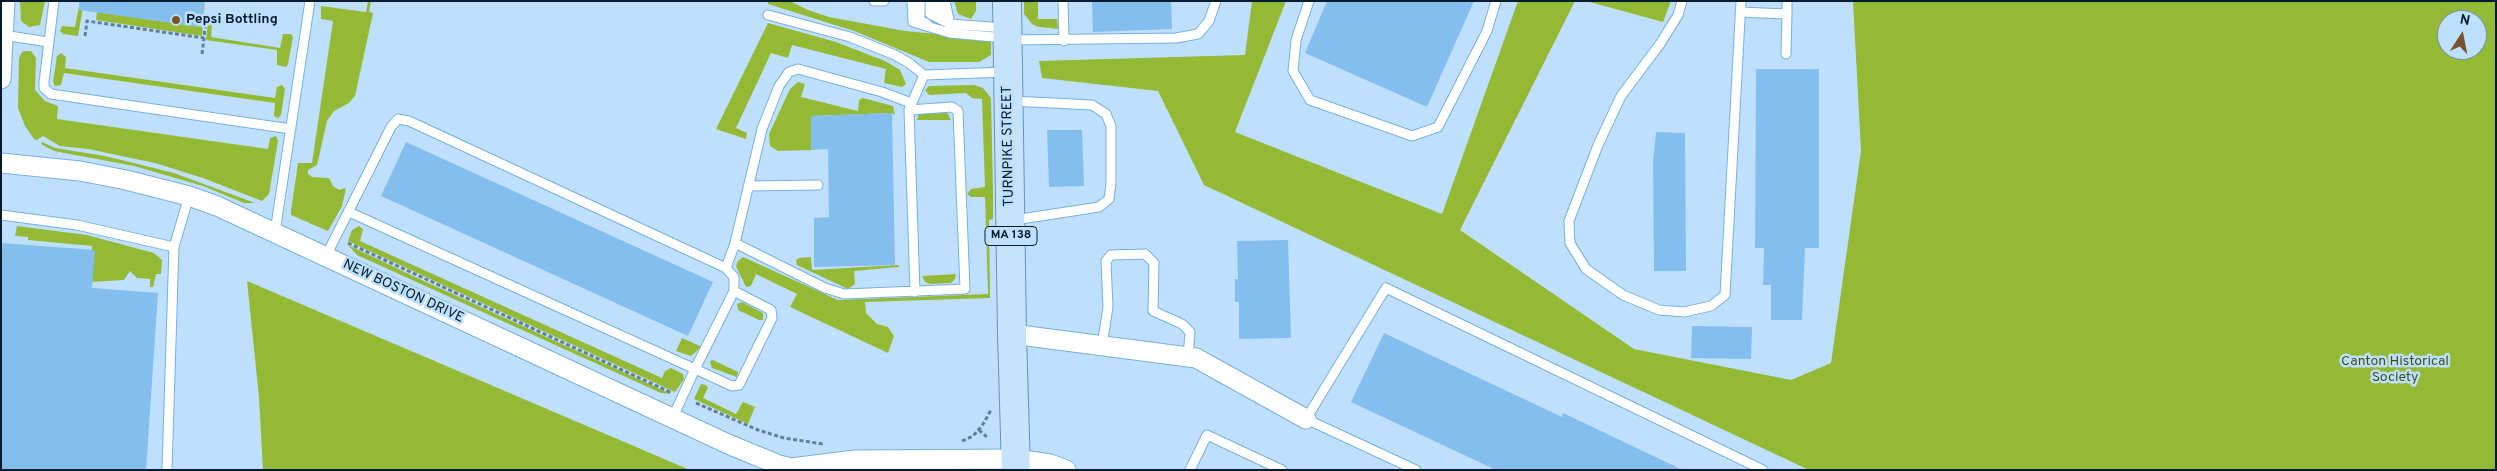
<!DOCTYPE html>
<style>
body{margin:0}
#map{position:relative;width:2497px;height:471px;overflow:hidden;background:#bee0fe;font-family:Overpass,sans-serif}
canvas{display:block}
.frame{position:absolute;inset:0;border:2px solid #041c2e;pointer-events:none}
.north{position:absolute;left:2437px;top:10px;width:50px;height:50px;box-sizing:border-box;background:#bee0fe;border:1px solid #7492ab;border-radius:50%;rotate:11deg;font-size:14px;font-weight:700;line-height:20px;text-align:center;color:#041c2e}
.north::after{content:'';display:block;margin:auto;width:18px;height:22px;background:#77522d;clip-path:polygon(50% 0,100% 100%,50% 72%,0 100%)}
</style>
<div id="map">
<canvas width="2497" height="471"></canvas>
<div class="frame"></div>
<div class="north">N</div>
</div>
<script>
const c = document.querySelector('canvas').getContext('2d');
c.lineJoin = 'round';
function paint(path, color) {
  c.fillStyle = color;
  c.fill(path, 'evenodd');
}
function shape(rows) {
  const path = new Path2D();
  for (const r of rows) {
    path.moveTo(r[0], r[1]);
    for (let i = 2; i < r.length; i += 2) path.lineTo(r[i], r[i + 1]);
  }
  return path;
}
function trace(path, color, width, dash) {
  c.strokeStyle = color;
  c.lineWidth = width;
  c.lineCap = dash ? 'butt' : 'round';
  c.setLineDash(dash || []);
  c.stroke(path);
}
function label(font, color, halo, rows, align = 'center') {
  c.font = font + ' Overpass,sans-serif';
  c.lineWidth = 5;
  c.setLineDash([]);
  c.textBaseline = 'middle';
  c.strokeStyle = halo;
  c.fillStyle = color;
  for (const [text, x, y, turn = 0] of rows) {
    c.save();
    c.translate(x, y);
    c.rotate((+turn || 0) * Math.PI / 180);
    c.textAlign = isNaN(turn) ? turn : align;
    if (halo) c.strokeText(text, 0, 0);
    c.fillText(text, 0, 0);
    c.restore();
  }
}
const green = shape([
 [20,1,45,1,40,25,29,27,21,21],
 [80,1,84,1,78,36,63,34,60,31,62,26,75,27],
 [205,1,202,36,96,20,97,12,201,27],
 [368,1,371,1,369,12,373,13,355,96,349,103,334,111,327,121,317,165,308,170,308,174,312,177,329,178,333,186,339,190,346,188,342,206,328,231,291,215,291,211,298,163,312,163,333,21,321,19,321,6,366,12],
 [768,1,790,1,808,10,829,17,905,31,991,39,991,55,979,62,929,62,854,31,768,4],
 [954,1,976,1,976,11,971,19,958,14],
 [1024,1,1038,1,1038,19,1057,19,1058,29,1039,27,1032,24,1024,14],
 [1252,1,1286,1,1235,132,1442,214,1518,1,1575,1,1460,230,1634,349,1791,380,1831,363,1861,151,1853,1,2496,1,2496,470,1809,470,1204,185,1158,91,1042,78,1039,61,1245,55],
 [2447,20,2477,20,2477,50,2447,50],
 [1586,1,1671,1,1663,22],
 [208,22,212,26,211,37,280,48,283,34,291,34,293,37,288,64,286,67,277,65,277,50,206,40],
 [768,23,836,42,885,61,900,70,906,84,902,87,884,83,886,69,792,45,788,58,771,53,736,128,747,133,746,139,716,129],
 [25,51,31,51,36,58,35,90,45,101,58,106,57,119,268,149,270,138,276,136,278,141,269,194,262,201,203,178,155,163,88,149,60,146,43,136,37,140,34,139,25,126,18,108,19,58,22,52],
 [61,53,66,57,65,68,275,98,277,87,282,85,285,89,281,115,278,118,274,116,275,103,64,73,61,85,55,86,53,82,57,56],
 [798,82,805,84,801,97,858,111,859,100,863,98,893,106,895,115,892,113,811,116,811,150,778,151,770,146,769,134,790,89],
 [974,85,983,88,991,98,993,192,993,219,989,220,990,298,865,302,866,313,877,324,888,327,894,336,888,353,790,307,797,294,756,274,751,286,746,287,736,266,738,261,743,257,838,300,988,294,985,197,971,197,967,194,971,189,985,187,982,99,972,98,966,93,929,95,925,90,929,86],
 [943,112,948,114,951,120,917,120,919,113],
 [42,142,55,148,105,156,174,173,255,203,244,203,203,186,134,166,54,151,41,144],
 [17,226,87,235,154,253,162,260,161,274,156,274,153,287,150,287,150,279,137,278,130,271,124,280,90,282,92,246,28,240,28,237,15,236],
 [359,226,363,229,360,241,662,378,665,371,671,368,683,374,684,379,675,392,348,241,352,230],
 [348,245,411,275,671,394,661,393,357,255],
 [811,257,812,270,898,265,899,267,854,271,855,284,848,289,797,265,796,260,799,258],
 [956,274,955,279,951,283,930,284,925,282,922,276],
 [247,281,690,470,263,470,259,397],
 [742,302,763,313,763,320,759,320,738,310,737,304],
 [682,338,700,346,699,349,691,356,676,351],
 [713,360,738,372,737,377,712,368,710,361],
 [701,384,706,385,708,388,703,398,736,414,743,402,755,407,748,424,694,399]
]);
const building = shape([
 [79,1,205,1,201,27,79,10],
 [1092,1,1171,1,1172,29,1093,32],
 [1327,1,1474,1,1427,107,1305,53],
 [1756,69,1819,69,1819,248,1805,248,1802,320,1771,320,1771,285,1763,285,1764,248,1755,248],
 [892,113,895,265,814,267,814,218,829,217,828,149,811,150,811,116],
 [1047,130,1082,130,1084,186,1049,187],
 [1656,132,1685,133,1686,271,1654,271,1653,163],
 [406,142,713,282,688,336,381,196],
 [1288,240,1291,338,1239,339,1239,302,1235,302,1235,279,1238,279,1237,241],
 [1,243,95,250,92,288,158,293,146,470,1,470],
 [1692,326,1752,327,1751,359,1691,358],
 [1384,333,1562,417,1563,413,1683,470,1496,470,1351,402]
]);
const path = shape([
 [85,36,87,21,204,38,206,18],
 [202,54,204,38],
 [348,243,672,393],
 [696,403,758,430,784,438,823,444],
 [979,430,987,437],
 [962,441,973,436,982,426,991,410]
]);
const lane = shape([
 [54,1,44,82,44,88,51,94,291,129],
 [874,1,884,1],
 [912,1,913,22,950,33,1005,38],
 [920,1,920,20,927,24],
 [930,1,930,14,950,24],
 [938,1,939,15,944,19],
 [945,1,950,24,1004,28],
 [1063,1,1064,41],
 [1309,1,1296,40,1293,71,1310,100,1412,136,1438,127,1487,31,1496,1],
 [1682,1,1678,15,1660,44,1621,96,1598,145,1569,221,1570,243,1586,269,1623,295,1659,310,1684,312,1711,306,1725,295,1741,1],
 [1740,12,1787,14,1787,1],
 [768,15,850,37,895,55,909,63,924,75],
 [3,35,48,42],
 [1011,40,1176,38,1198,34,1209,21,1216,1],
 [1786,54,1787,14],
 [1012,101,1092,105,1106,114,1111,126,1111,183,1109,199,1099,207,1014,220],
 [909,110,915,292],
 [748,186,818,185],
 [349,212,695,369,734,291],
 [1,215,77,225,174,247],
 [275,232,310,1],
 [735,243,762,129,779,86,789,72,798,69,882,92,911,103],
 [326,256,391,127,398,119,409,121,726,268,734,277,734,291,771,310,772,318,739,385,732,386,695,369,672,419],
 [726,268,735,243,825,288,844,294,965,289,958,111,952,107,909,110,924,75,1006,72],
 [1102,346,1108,307,1106,261,1111,255,1145,254,1154,263,1153,311,1182,324,1190,332,1188,357],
 [167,470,174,247,189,196],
 [1190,470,1207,435,1282,470],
 [1416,470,1306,419,1386,288,1763,470]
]);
const street = shape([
 [1,79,5,1],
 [1,163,80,171,126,180,189,196,217,206,728,444,779,465,799,470],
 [1012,334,1196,358,1306,419],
 [791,468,855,460,1016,459,1050,464,1066,470]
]);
const primary = shape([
 [1007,1,1012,334,1016,470]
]);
const markers = [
 [176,20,5,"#77522d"]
];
const shields = [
 [1011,236,52]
];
const shieldNames = [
 ["MA 138",1011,236]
];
const poiNames = [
 ["Pepsi Bottling",186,20]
];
const streetNames = [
 ["TURNPIKE STREET",1009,146,-91],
 ["NEW BOSTON DRIVE",403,292,25]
];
const parkNames = [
 ["Canton Historical",2395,362],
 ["Society",2395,378]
];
paint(green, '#94b935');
paint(building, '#84beee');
trace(lane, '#77b0e0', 11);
trace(street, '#77b0e0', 21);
trace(primary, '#6992b3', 30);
trace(path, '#617e96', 3, [4, 2.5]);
trace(lane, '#fff', 9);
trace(street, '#fff', 19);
trace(primary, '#c6e3fc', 28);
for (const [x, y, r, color] of markers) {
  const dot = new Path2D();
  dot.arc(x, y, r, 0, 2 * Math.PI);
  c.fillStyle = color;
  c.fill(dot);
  trace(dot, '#bee0fe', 2);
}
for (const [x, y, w] of shields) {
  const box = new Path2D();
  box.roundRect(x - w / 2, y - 9.5, w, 19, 4);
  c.fillStyle = '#bee0fe';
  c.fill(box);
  trace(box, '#041c2e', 1);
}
label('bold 12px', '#041c2e', null, shieldNames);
label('bold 14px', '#041c2e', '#bee0fe', poiNames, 'left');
label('14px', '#041c2e', '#bee0fe', streetNames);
label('14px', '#3e4e1b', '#bee0fe', parkNames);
</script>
